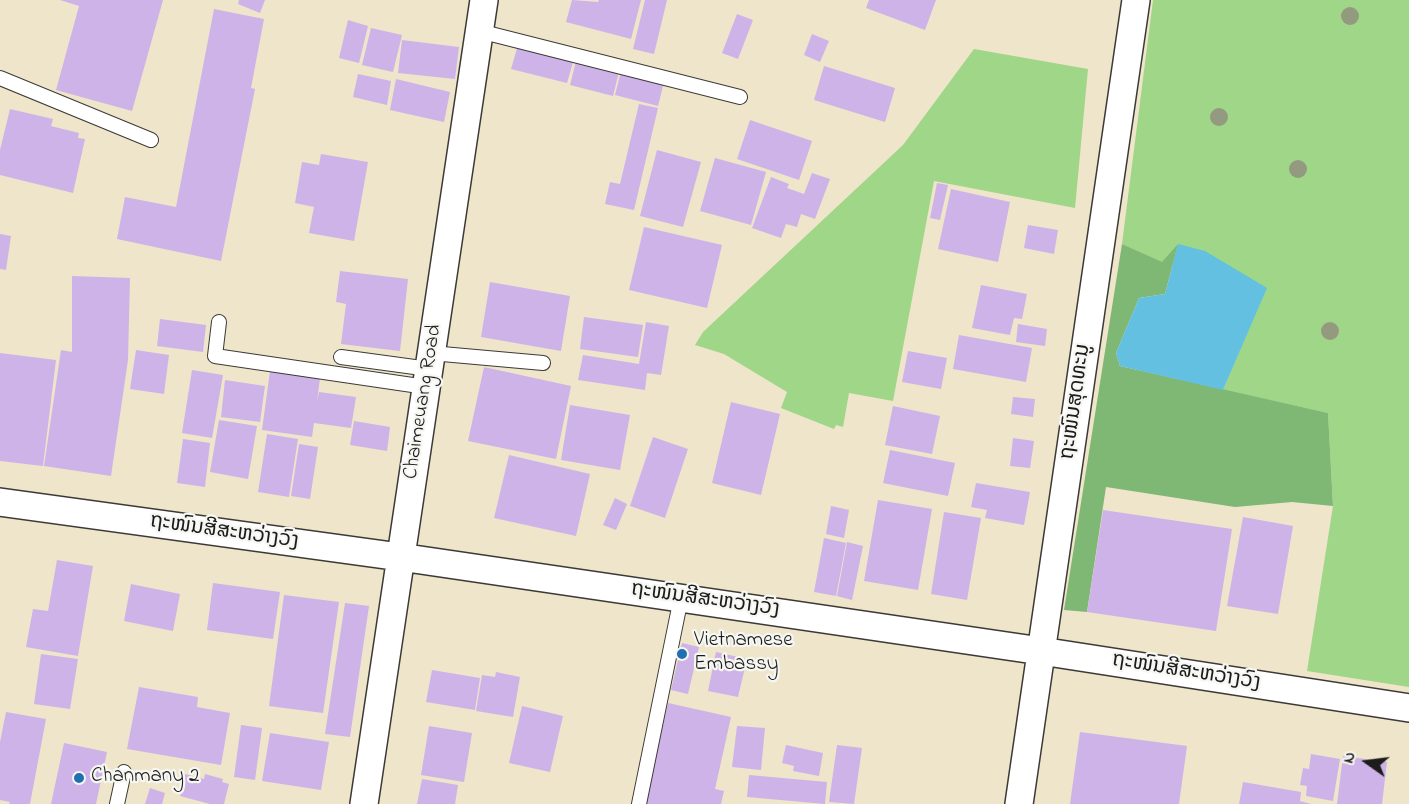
<!DOCTYPE html>
<meta charset="utf-8">
<style>
body{margin:0}
#map{position:relative;width:1409px;height:804px;overflow:hidden;background:#eee5ca;font-family:"Indie Flower",sans-serif}
canvas{display:block}
.north{position:absolute;left:1337px;top:732px;width:60px;height:60px;-webkit-text-stroke:4px #f6f6f2;paint-order:stroke;rotate:284deg;font-size:16px;font-weight:700;line-height:24px;text-align:center;color:#1c1c1c}
.north::after{content:'';display:block;margin:auto;width:21px;height:27px;background:#1c1c1c;clip-path:polygon(50% 0,100% 100%,50% 72%,0 100%)}
</style>
<div id="map">
<canvas width="1409" height="804"></canvas>
<div class="north">N</div>
</div>
<script>
const c = document.querySelector('canvas').getContext('2d');
c.lineJoin = 'round';
function paint(path, color) {
  c.fillStyle = color;
  c.fill(path, 'evenodd');
}
function shape(rows) {
  const path = new Path2D();
  for (const r of rows) {
    path.moveTo(r[0], r[1]);
    for (let i = 2; i < r.length; i += 2) path.lineTo(r[i], r[i + 1]);
  }
  return path;
}
function trace(path, color, width, dash) {
  c.strokeStyle = color;
  c.lineWidth = width;
  c.lineCap = dash ? 'butt' : 'round';
  c.setLineDash(dash || []);
  c.stroke(path);
}
function label(font, color, halo, rows, align = 'center') {
  c.font = font + ' "Indie Flower","Noto Sans Lao",sans-serif';
  c.lineWidth = 4.5;
  c.setLineDash([]);
  c.textBaseline = 'middle';
  c.strokeStyle = halo;
  c.fillStyle = color;
  for (const [text, x, y, turn = 0] of rows) {
    c.save();
    c.translate(x, y);
    c.rotate((+turn || 0) * Math.PI / 180);
    c.textAlign = isNaN(turn) ? turn : align;
    if (halo) c.strokeText(text, 0, 0);
    c.fillText(text, 0, 0);
    c.restore();
  }
}
const green = shape([
 [1153,0,1409,0,1409,687,1307,671,1333,506,1328,413,1223,390,1266,288,1162,263,1122,244],
 [974,49,1088,69,1075,208,934,181,893,401,849,393,843,427,836,425,834,429,781,408,787,392,724,354,695,345,703,332,903,145]
]);
const forest = shape([
 [1122,244,1162,262,1178,244,1165,294,1139,298,1116,353,1120,366,1328,413,1333,506,1292,502,1235,507,1106,487,1087,612,1064,610]
]);
const water = shape([
 [1178,244,1205,251,1267,288,1223,390,1120,366,1116,353,1139,298,1165,294]
]);
const building = shape([
 [60,0,163,0,132,111,56,90,79,6],
 [239,0,265,0,260,13,238,4],
 [572,0,598,2,599,0,641,0,631,39,566,22],
 [645,0,667,0,654,54,633,49],
 [869,0,936,0,925,30,866,8],
 [214,9,264,19,251,88,255,89,221,261,117,239,125,197,176,207],
 [737,14,753,20,738,59,722,53],
 [348,20,368,26,359,63,339,58],
 [371,28,402,35,393,72,362,65],
 [812,34,829,41,820,62,804,55],
 [402,40,459,47,455,79,398,73],
 [518,45,574,59,567,83,511,69],
 [576,61,619,72,613,96,570,85],
 [824,66,895,88,885,122,814,100],
 [621,71,664,82,658,106,615,95],
 [358,74,391,81,387,105,353,97],
 [396,79,450,92,444,122,390,110],
 [639,104,658,108,634,210,605,204,610,182,620,184],
 [10,109,53,119,51,126,79,133,78,138,85,139,73,193,0,175,0,150],
 [750,120,812,141,799,180,737,159],
 [657,150,701,162,683,227,640,216],
 [321,154,368,162,354,241,309,233,314,207,295,203,302,162,319,165],
 [715,158,766,172,751,225,700,211],
 [812,173,830,179,815,219,801,214,797,227,786,224,781,238,752,228,771,177,789,184,787,188,804,194],
 [937,183,948,185,940,220,930,218],
 [951,189,1010,202,998,262,938,249],
 [1028,225,1058,230,1054,254,1024,248],
 [644,227,722,245,707,308,629,290],
 [0,234,11,236,6,270,0,269],
 [340,271,408,279,400,351,341,344,346,304,336,302],
 [72,276,130,278,128,360,111,476,44,466,61,350,72,352],
 [490,282,570,296,561,351,481,337],
 [981,285,1027,294,1022,319,1014,318,1010,335,972,328],
 [584,317,643,325,638,357,580,349],
 [160,319,206,325,203,352,157,346],
 [646,322,669,326,661,375,647,373,645,390,578,380,583,355,639,364],
 [1018,324,1047,329,1045,346,1016,342],
 [959,335,1032,348,1026,382,953,369],
 [136,350,169,355,164,394,130,389],
 [908,351,947,358,941,389,902,382],
 [0,353,56,360,43,466,0,461],
 [484,367,571,386,556,459,468,441],
 [192,370,223,375,212,438,182,433],
 [270,371,320,378,317,402,319,392,356,397,351,428,314,423,312,437,262,430],
 [225,380,265,386,260,422,221,417],
 [1013,397,1035,399,1033,417,1011,414],
 [731,402,780,414,761,495,712,483],
 [570,405,630,415,620,470,561,460],
 [893,406,940,416,932,454,885,445],
 [219,420,257,426,248,479,210,472],
 [354,421,390,427,387,451,350,445],
 [267,434,298,439,289,497,258,492],
 [653,437,688,449,665,518,630,506],
 [1013,438,1034,441,1030,468,1010,466],
 [183,439,210,443,205,487,177,483],
 [299,444,318,447,310,499,291,496],
 [890,450,955,463,948,496,883,483],
 [509,455,590,474,576,536,494,518],
 [976,483,1030,492,1024,525,985,518,987,510,971,507],
 [615,498,627,504,616,530,603,525],
 [878,500,932,509,918,590,864,581],
 [831,506,849,510,844,538,826,534],
 [1103,510,1232,529,1216,631,1087,612],
 [944,512,981,518,967,600,931,594],
 [1243,517,1293,526,1278,614,1227,606],
 [824,538,846,543,836,596,814,592],
 [847,542,863,546,852,600,837,596],
 [57,560,93,566,78,656,26,647,33,609,48,611],
 [213,583,280,592,273,639,207,630],
 [131,584,180,594,173,631,124,621],
 [284,595,339,602,323,713,269,706],
 [345,603,369,606,350,737,325,734],
 [682,643,699,647,688,694,671,690],
 [716,652,747,659,738,697,708,691],
 [41,654,78,659,70,709,34,704],
 [432,670,480,678,475,710,426,702],
 [496,672,520,677,513,717,476,711,482,675,495,677],
 [139,687,198,697,197,707,230,713,221,765,127,749],
 [668,703,731,717,715,789,724,791,721,804,645,804],
 [522,706,563,716,550,772,509,763],
 [6,712,46,719,30,804,9,804,10,802,0,800,0,742],
 [241,725,262,728,255,780,234,777],
 [429,726,472,733,464,782,421,775],
 [737,726,765,728,761,770,732,767],
 [1080,732,1187,746,1179,804,1070,804],
 [270,733,329,742,321,790,262,781],
 [64,743,107,752,96,804,51,804],
 [786,745,823,753,819,776,793,771,794,766,782,763],
 [837,745,862,748,854,804,829,802],
 [1311,754,1340,759,1333,801,1306,796,1307,786,1300,785,1303,768,1309,769],
 [1343,756,1387,762,1382,804,1337,804],
 [185,774,204,779,205,774,223,779,222,782,229,784,224,804,210,804,180,796],
 [749,775,827,782,825,804,747,797],
 [422,779,458,785,455,804,417,804],
 [1243,782,1301,792,1300,801,1311,804,1239,804],
 [150,788,165,793,162,804,145,804]
]);
const lane = shape([
 [479,31,740,97],
 [0,78,151,140],
 [219,322,215,356,426,387],
 [431,353,543,363],
 [341,357,429,369],
 [117,804,124,772],
 [639,804,681,598]
]);
const street = shape([
 [0,502,400,557,1041,651,1409,708],
 [364,804,484,0],
 [1019,804,1136,0]
]);
const trees = [
 [1350,16],
 [1219,117],
 [1298,169],
 [1330,331]
];
const markers = [
 [682,654,6,"#1f6fb2"],
 [79,778,6,"#1f6fb2"]
];
const streetNames = [
 ["Chaimeuang Road",424,402,-81],
 ["ຖະໜົນສຸດທະນູ",1077,402,-82],
 ["ຖະໜົນສີສະຫວ່າງວົງ",224,533,8],
 ["ຖະໜົນສີສະຫວ່າງວົງ",705,601,8],
 ["ຖະໜົນສີສະຫວ່າງວົງ",1186,673,9]
];
const poiNames = [
 ["Vietnamese",694,642],
 ["Embassy",694,666],
 ["Chanmany 2",91,778]
];
paint(green, '#9fd688');
paint(forest, '#7fb774');
paint(water, '#63c0e1');
paint(building, '#ceb3e9');
trace(lane, '#3c3a36', 16);
trace(street, '#3c3a36', 30);
trace(lane, '#fff', 14);
trace(street, '#fff', 27);
c.fillStyle = '#949a7f';
for (const [x, y] of trees) {
  c.beginPath();
  c.arc(x, y, 9, 0, 2 * Math.PI);
  c.fill();
}
for (const [x, y, r, color] of markers) {
  const dot = new Path2D();
  dot.arc(x, y, r, 0, 2 * Math.PI);
  c.fillStyle = color;
  c.fill(dot);
  trace(dot, '#f6f6f2', 2);
}
label('21px', '#1c1c1c', '#f6f6f2', streetNames);
label('21px', '#1c1c1c', '#f6f6f2', poiNames, 'left');
</script>
